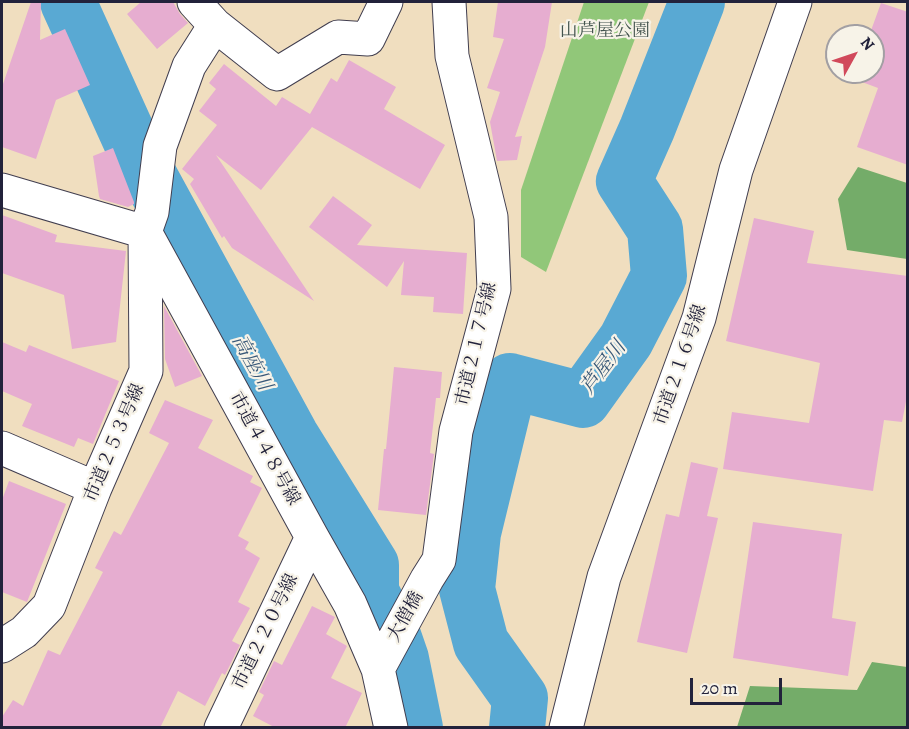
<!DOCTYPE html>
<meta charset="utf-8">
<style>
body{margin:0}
#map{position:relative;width:909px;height:729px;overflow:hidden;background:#f0debf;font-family:Alegreya,serif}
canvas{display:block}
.frame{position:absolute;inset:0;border:3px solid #22223b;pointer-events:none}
.north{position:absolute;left:825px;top:24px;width:60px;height:60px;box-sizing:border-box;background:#f7f3e8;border:2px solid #a29fa3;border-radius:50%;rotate:50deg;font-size:16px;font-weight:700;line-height:24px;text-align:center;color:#22223b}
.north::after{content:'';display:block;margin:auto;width:21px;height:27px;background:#d1495b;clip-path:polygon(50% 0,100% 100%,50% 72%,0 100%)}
.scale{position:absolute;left:690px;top:678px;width:92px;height:27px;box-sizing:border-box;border:3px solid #22223b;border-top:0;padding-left:8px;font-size:18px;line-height:21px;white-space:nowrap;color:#22223b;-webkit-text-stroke:4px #f7f3e8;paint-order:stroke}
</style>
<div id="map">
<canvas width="909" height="729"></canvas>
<div class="frame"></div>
<div class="north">N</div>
<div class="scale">20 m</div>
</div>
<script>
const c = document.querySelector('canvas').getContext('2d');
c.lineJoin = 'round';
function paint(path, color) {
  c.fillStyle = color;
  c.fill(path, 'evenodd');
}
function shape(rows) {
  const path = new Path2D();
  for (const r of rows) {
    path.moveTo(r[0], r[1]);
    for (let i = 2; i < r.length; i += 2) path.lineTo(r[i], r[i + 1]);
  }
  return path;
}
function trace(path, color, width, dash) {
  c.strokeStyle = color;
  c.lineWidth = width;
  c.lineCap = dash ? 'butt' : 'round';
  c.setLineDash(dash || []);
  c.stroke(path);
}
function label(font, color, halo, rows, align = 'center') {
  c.font = font + ' Alegreya,"Noto Serif JP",serif';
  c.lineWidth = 4.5;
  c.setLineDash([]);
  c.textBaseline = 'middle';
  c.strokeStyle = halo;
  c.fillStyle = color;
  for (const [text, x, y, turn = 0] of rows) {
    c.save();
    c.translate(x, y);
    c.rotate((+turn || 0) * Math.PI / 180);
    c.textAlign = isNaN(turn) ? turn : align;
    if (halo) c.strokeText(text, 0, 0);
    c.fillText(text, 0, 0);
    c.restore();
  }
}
const green = shape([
 [584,2,649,2,546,272,521,257,521,190]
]);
const forest = shape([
 [858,167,907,183,907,259,847,250,838,199],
 [872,662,907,667,907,727,899,726,897,728,737,727,750,686,857,690]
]);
const river = shape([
 [68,2,135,150,291,436,371,565,371,592,392,633,401,659,415,728],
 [517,728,520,698,481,643,467,589,473,533,510,381,583,400,626,340,659,276,655,229,624,181,647,129,697,2]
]);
const building = shape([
 [31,2,41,2,40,40,65,29,90,85,56,100,36,159,2,147,2,87],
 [141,2,173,2,180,14,188,23,157,49,127,14],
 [498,2,552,2,545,47,515,137,522,136,517,160,497,161,490,122,500,92,487,88,504,39,493,37],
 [881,3,908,12,908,165,857,147,878,88,854,79,856,72,873,72,873,36,869,36],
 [349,60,396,87,384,109,445,145,420,189,312,127,261,190,216,155,314,301,232,248,224,236,222,238,190,184,194,179,182,169,217,125,199,111,216,89,209,83,224,64,276,106,282,97,310,114,331,78,337,82],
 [113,148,134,202,134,204,128,207,100,199,99,196,93,156],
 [333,196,372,225,357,245,467,253,463,314,433,312,434,297,401,295,404,261,387,287,309,227],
 [2,215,57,235,55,242,126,251,116,342,72,349,64,295,2,273],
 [754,218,814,231,807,263,908,276,908,391,902,422,884,420,873,491,723,469,732,412,809,423,820,363,726,341],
 [164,306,202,376,175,387,165,359],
 [2,342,26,352,29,345,119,381,93,444,78,438,74,447,22,426,32,404,2,391],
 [394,367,442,372,440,398,436,398,430,453,434,454,426,515,378,510,384,449,386,449],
 [165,400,213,420,198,448,253,476,250,482,262,488,238,536,249,542,245,549,260,558,238,602,250,608,232,641,240,645,225,675,222,673,205,706,178,691,160,728,2,728,2,717,13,700,23,706,48,650,60,655,103,572,95,568,114,531,121,535,169,443,149,433],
 [691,462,718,468,707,516,718,518,687,653,637,642,666,514,679,517],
 [9,481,66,504,27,602,2,592,2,500],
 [753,522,842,534,832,618,856,622,848,676,733,658],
 [312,606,335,617,326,634,347,646,331,678,362,693,345,728,276,728,253,716,264,695,259,692,274,661,282,665]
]);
const minor = shape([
 [194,2,215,25],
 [2,190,145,232,312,537,350,604,378,669,391,728],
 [2,448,95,488],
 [2,646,24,632,49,606,95,488,146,371,145,232,152,212,160,146,189,66,215,25,277,74,338,37,368,39,386,2],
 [378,669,427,579,439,560,456,431,494,289,491,217,452,56,449,2],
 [221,728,312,537],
 [566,728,604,577,699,318,736,170,795,2]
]);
const parkNames = [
 ["山芦屋公園",605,32]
];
const streetNames = [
 ["市道２１７号線",477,344,-77],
 ["市道２１６号線",681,365,-71],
 ["市道２５３号線",115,443,-67],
 ["市道４４８号線",264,449,61],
 ["大僧橋",406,617,-61],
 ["市道２２０号線",266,632,-64]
];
const waterNames = [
 ["高座川",251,363,61],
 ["芦屋川",604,368,-53]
];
paint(green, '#91c779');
paint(forest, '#74ac69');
trace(river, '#59a9d3', 56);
paint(building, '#e6add0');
trace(minor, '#413e4f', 35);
trace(minor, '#fff', 33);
label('18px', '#43544e', '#f7f3e8', parkNames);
label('18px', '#22223b', '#f7f3e8', streetNames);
label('italic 20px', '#385878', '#f7f3e8', waterNames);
</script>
